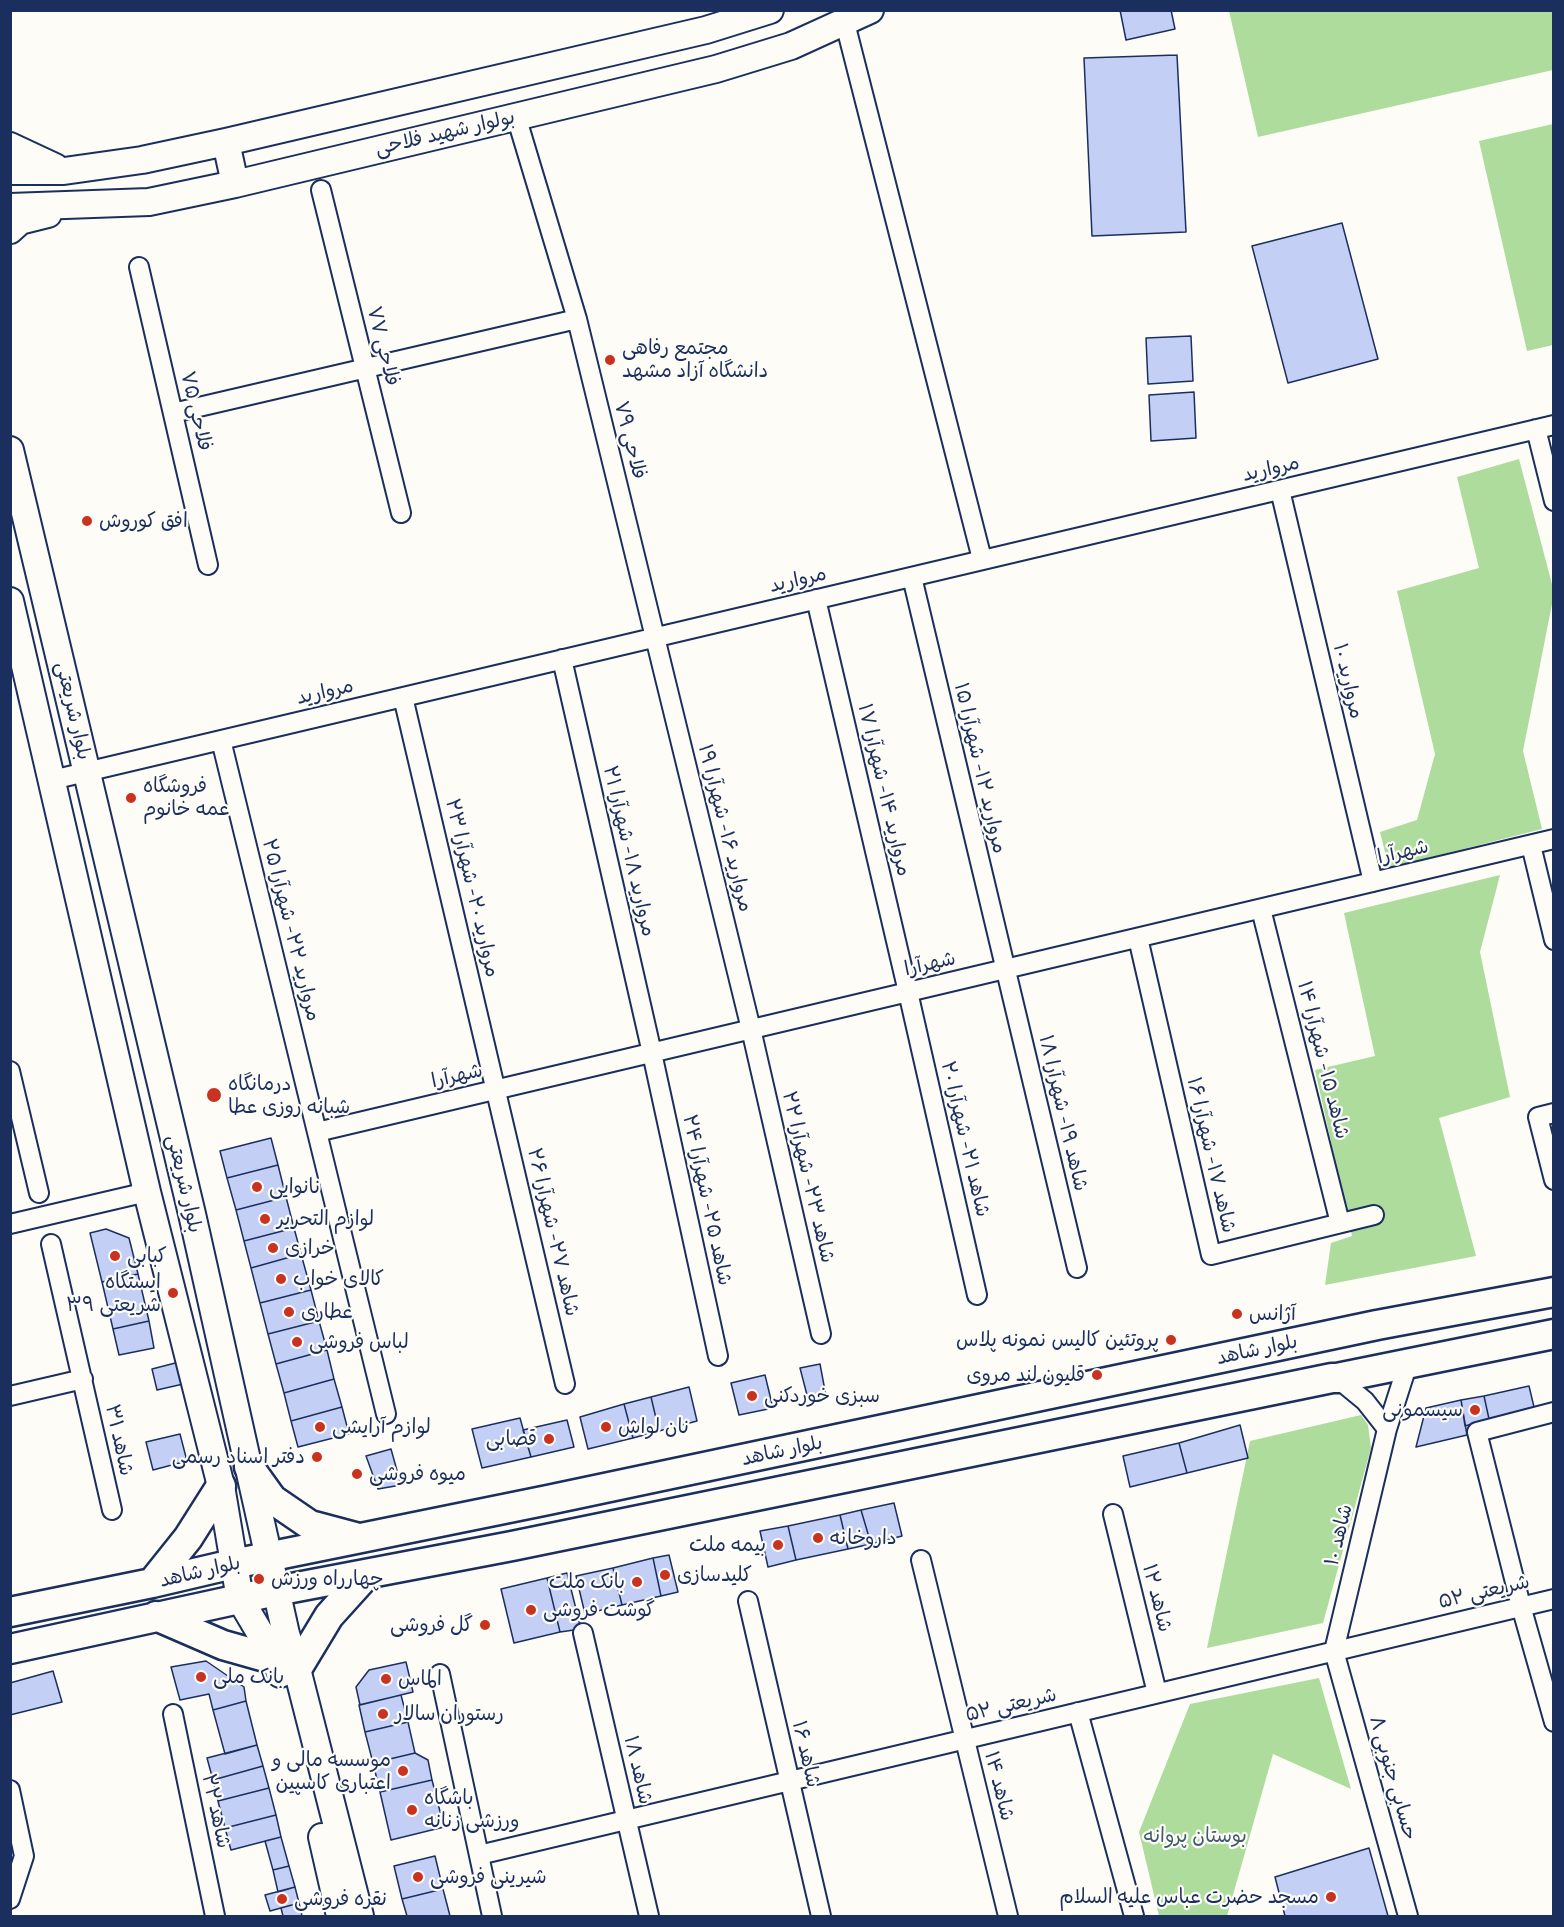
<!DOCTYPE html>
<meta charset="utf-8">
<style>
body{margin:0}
#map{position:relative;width:1564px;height:1927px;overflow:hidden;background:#fdfcf7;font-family:Delius,sans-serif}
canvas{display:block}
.frame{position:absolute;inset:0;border:12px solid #1b2f5e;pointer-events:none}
</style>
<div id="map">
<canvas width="1564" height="1927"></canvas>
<div class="frame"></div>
</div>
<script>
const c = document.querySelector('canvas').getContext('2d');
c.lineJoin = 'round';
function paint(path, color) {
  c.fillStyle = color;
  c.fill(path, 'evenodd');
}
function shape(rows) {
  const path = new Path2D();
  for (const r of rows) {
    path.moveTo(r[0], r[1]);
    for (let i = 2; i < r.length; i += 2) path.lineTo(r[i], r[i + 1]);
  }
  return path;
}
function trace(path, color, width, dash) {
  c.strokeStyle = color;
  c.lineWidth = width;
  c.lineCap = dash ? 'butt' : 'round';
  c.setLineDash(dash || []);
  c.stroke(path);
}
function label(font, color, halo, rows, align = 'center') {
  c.font = font + ' Delius,"Playpen Sans Arabic",sans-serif';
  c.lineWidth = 4.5;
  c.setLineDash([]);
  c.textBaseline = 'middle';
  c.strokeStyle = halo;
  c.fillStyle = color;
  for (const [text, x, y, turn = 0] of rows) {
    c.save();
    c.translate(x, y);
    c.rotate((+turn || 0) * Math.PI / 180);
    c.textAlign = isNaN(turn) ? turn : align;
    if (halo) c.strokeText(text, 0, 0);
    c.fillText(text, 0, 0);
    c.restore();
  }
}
const green = shape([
 [1229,11,1553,11,1553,70,1258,137],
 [1553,124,1553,345,1527,351,1479,141],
 [1519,459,1553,588,1553,599,1523,751,1542,829,1389,868,1380,832,1417,820,1435,754,1397,591,1479,568,1457,477],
 [1500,875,1480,952,1510,1097,1439,1118,1476,1256,1325,1285,1331,1243,1352,1236,1315,1070,1375,1056,1344,913],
 [1361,1415,1368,1425,1371,1448,1323,1623,1207,1648,1250,1441],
 [1319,1678,1351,1789,1273,1754,1227,1916,1159,1916,1139,1832,1190,1704]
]);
const building = shape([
 [1120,10,1171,10,1175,29,1126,40,1120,10],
 [1177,55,1186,232,1092,236,1084,58,1177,55],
 [1342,223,1378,359,1288,383,1252,246,1342,223],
 [1191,336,1193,381,1148,384,1146,338,1191,336],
 [1194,392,1196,438,1151,441,1149,395,1194,392],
 [271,1138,278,1165,227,1178,220,1151,271,1138],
 [278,1165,286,1197,236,1210,227,1178,278,1165],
 [286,1197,294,1228,244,1241,236,1210,286,1197],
 [294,1228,301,1254,251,1268,244,1241,294,1228],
 [106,1229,129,1238,138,1274,102,1282,90,1233,106,1229],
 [301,1254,311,1290,260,1303,251,1268,301,1254],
 [138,1274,149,1321,113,1329,102,1282,138,1274],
 [311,1290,319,1321,268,1334,260,1303,311,1290],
 [149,1321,154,1348,119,1355,113,1329,149,1321],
 [319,1321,327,1350,276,1364,268,1334,319,1321],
 [327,1350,334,1379,284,1393,276,1364,327,1350],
 [187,1360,192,1382,157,1390,152,1369,187,1360],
 [820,1364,826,1396,808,1399,800,1368,820,1364],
 [765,1375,773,1408,739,1415,731,1383,765,1375],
 [334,1379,342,1407,291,1421,284,1393,334,1379],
 [1529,1386,1534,1407,1489,1419,1484,1396,1529,1386],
 [689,1387,697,1421,659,1431,651,1397,689,1387],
 [1484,1396,1489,1419,1465,1426,1461,1400,1484,1396],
 [651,1397,659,1431,633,1438,624,1404,651,1397],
 [1461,1400,1467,1435,1416,1447,1426,1408,1461,1400],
 [624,1404,633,1438,588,1449,580,1417,624,1404],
 [342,1407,349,1434,298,1447,291,1421,342,1407],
 [520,1418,531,1457,482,1468,472,1429,520,1418],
 [567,1420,574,1447,531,1457,523,1430,567,1420],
 [1240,1425,1248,1458,1187,1473,1179,1443,1240,1425],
 [180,1434,187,1461,153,1470,146,1442,180,1434],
 [1179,1443,1187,1473,1130,1487,1123,1456,1179,1443],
 [391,1449,401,1485,378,1489,366,1456,391,1449],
 [894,1503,902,1536,871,1544,861,1510,894,1503],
 [861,1510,871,1544,848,1549,840,1515,861,1510],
 [840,1515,848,1549,796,1560,788,1526,840,1515],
 [788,1526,796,1560,768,1567,760,1531,788,1526],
 [669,1555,678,1592,661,1596,653,1558,669,1555],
 [653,1558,661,1596,622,1605,613,1568,653,1558],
 [613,1568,622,1605,585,1614,576,1576,613,1568],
 [567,1573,581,1629,560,1632,547,1578,567,1573],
 [547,1578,560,1632,514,1643,501,1589,547,1578],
 [206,1661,244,1687,246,1701,213,1710,209,1694,180,1700,171,1667,206,1661],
 [406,1662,413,1692,360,1705,356,1687,369,1670,406,1662],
 [53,1671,62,1702,10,1715,10,1683,53,1671],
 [401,1695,408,1722,365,1732,359,1705,401,1695],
 [246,1701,257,1745,225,1754,213,1710,246,1701],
 [408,1722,415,1753,373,1763,365,1732,408,1722],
 [257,1745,263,1766,213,1780,207,1758,257,1745],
 [415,1753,428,1760,432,1780,380,1792,373,1763,415,1753],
 [263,1766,269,1788,218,1801,213,1780,263,1766],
 [432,1780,444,1827,391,1840,380,1792,432,1780],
 [269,1788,276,1815,225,1828,218,1801,269,1788],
 [276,1815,281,1837,231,1850,225,1828,276,1815],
 [281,1837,289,1866,273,1870,265,1841,281,1837],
 [1369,1848,1388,1916,1285,1916,1275,1877,1369,1848],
 [435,1856,443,1889,402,1899,394,1866,435,1856],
 [289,1866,295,1887,278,1892,273,1870,289,1866],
 [295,1887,299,1903,270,1911,265,1895,295,1887],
 [443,1889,450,1916,407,1916,402,1899,443,1889],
 [299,1903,302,1916,283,1916,281,1908,299,1903]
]);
const street = shape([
 [845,23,982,559],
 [516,116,577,319,751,1029,821,1334],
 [321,190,401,513],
 [139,267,208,565],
 [173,413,577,319],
 [1536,429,1554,501],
 [1280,490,1373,882],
 [912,577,1077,1268],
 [816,599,908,992,977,1295],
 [562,659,652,1053,718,1356],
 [403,697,565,1384],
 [221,740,386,1414],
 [52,780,1554,425],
 [1531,845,1554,940],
 [1261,909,1340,1223],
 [1138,938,1211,1255,1374,1215],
 [10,1071,39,1193],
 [1554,1113,1538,1117,1554,1180],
 [317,1132,1554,839],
 [10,1224,147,1192],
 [51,1244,112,1510],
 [1408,1363,1387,1429,1334,1651,1408,1916],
 [1337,1378,1365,1401,1387,1429],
 [10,1396,83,1379],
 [1554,1412,1477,1432,1521,1606,1554,1722],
 [1113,1514,1157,1693],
 [921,1560,1008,1916],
 [748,1601,821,1916],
 [583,1633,649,1916],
 [440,1674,492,1916],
 [1078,1712,1134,1916],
 [173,1714,215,1916],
 [10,1790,24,1856,10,1899],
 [479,1855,1554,1599]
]);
const secondary = shape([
 [226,142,235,184],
 [10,146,55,167],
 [10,171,64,171,142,160,226,142,706,30,770,10],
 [10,207,149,202,235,184,716,69,791,46,870,10],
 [10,230,20,221,48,214],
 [10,450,192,1214,286,1634,297,1669,360,1916],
 [10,601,147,1192,221,1486,240,1599,276,1660,280,1674],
 [322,1837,340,1916]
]);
const primary = shape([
 [249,1467,272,1499,310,1525,355,1537],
 [152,1583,188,1538,221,1486],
 [10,1612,152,1583,233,1564,548,1500,1377,1325,1554,1292],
 [156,1616,223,1645,276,1660],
 [10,1649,276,1591,512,1546,1332,1378,1337,1378,1554,1334],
 [297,1669,329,1616,366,1575]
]);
const markers = [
 [610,360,6,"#c8321e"],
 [87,521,6,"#c8321e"],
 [131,798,6,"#c8321e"],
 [214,1095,8,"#c8321e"],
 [257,1187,6,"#c8321e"],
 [265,1219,6,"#c8321e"],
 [273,1248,6,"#c8321e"],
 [115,1256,6,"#c8321e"],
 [281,1279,6,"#c8321e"],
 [173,1293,6,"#c8321e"],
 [289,1312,6,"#c8321e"],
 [1237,1314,6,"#c8321e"],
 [1171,1340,6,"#c8321e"],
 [297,1342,6,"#c8321e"],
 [1097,1375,6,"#c8321e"],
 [752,1396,6,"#c8321e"],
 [1475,1410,6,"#c8321e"],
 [320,1427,6,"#c8321e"],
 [606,1427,6,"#c8321e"],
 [549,1439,6,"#c8321e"],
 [317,1457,6,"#c8321e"],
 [357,1474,6,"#c8321e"],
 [818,1538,6,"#c8321e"],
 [778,1545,6,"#c8321e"],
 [665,1575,6,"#c8321e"],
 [259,1579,6,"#c8321e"],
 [637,1582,6,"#c8321e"],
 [531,1610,6,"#c8321e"],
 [485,1625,6,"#c8321e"],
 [201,1677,6,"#c8321e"],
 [386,1679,6,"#c8321e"],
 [383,1714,6,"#c8321e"],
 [403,1771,6,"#c8321e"],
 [412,1810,6,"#c8321e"],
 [418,1877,6,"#c8321e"],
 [1331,1897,6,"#c8321e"],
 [282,1899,6,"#c8321e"]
];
const streetNames = [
 ["بولوار شهید فلاحی",445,133,-13],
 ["فلاحی ۷۷",383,346,76],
 ["فلاحی ۷۵",196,411,77],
 ["فلاحی ۷۹",630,440,76],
 ["مروارید",1271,469,-13],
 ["مروارید",798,580,-13],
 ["مروارید ۱۰",1348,681,77],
 ["مروارید",325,692,-13],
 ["بلوار شریعتی",73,711,77],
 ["مروارید ۱۲- شهرآرا ۱۵",980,768,77],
 ["مروارید ۱۴- شهرآرا ۱۷",884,790,77],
 ["مروارید ۱۶- شهرآرا ۱۹",725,828,76],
 ["مروارید ۱۸- شهرآرا ۲۱",629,851,77],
 ["شهرآرا",1403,852,-13],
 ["مروارید ۲۰- شهرآرا ۲۳",472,888,77],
 ["مروارید ۲۲- شهرآرا ۲۵",291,930,76],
 ["شهرآرا",930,964,-13],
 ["شاهد ۱۵- شهرآرا ۱۴",1323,1060,76],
 ["شهرآرا",457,1076,-13],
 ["شاهد ۱۹- شهرآرا ۱۸",1063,1113,77],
 ["شاهد ۲۱- شهرآرا ۲۰",965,1139,77],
 ["شاهد ۱۷- شهرآرا ۱۶",1211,1155,77],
 ["شاهد ۲۳- شهرآرا ۲۲",808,1177,77],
 ["بلوار شریعتی",184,1184,77],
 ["شاهد ۲۵- شهرآرا ۲۴",707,1200,78],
 ["شاهد ۲۷- شهرآرا ۲۶",553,1232,77],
 ["بلوار شاهد",1257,1350,-12],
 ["شاهد ۳۱",119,1440,78],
 ["بلوار شاهد",782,1451,-12],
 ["شاهد ۱۰",1339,1535,-76],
 ["بلوار شاهد",200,1572,-13],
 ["شریعتی ۵۲",1484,1592,-13],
 ["شاهد ۱۲",1157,1598,76],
 ["شریعتی ۵۲",1011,1705,-13],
 ["شاهد ۱۶",806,1754,77],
 ["شاهد ۱۸",638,1770,77],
 ["حسابی جنوبی ۸",1393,1778,74],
 ["شاهد ۱۴",999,1786,76],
 ["شاهد ۲۲",216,1811,78]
];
const poiNames = [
 ["مجتمع رفاهی",622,348],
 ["دانشگاه آزاد مشهد",622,371],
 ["افق کوروش",99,521],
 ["فروشگاه",143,786],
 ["عمه خانوم",143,809],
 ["درمانگاه",228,1084],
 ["شبانه روزی عطا",228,1107],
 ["نانوایی",269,1187],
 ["لوازم التحریر",277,1219],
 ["خرازی",285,1248],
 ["کبابی",127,1256],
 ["کالای خواب",293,1279],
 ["ایستگاه",161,1282,"right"],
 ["شریعتی ۳۹",161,1305,"right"],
 ["عطاری",301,1312],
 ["آژانس",1249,1314],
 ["پروتئین کالیس نمونه پلاس",1159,1340,"right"],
 ["لباس فروشی",309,1342],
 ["قلیون لند مروی",1085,1375,"right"],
 ["سبزی خوردکنی",764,1396],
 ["سیسمونی",1463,1410,"right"],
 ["لوازم آرایشی",332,1427],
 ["نان لواش",618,1427],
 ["قصابی",537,1439,"right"],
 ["دفتر اسناد رسمی",305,1457,"right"],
 ["میوه فروشی",369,1474],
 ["داروخانه",830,1538],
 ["بیمه ملت",766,1545,"right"],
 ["کلیدسازی",677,1575],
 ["چهارراه ورزش",271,1579],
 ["بانک ملت",625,1582,"right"],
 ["گوشت فروشی",543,1610],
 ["گل فروشی",473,1625,"right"],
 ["بانک ملی",213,1677],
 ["الماس",398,1679],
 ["رستوران سالار",395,1714],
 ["موسسه مالی و",391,1760,"right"],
 ["اعتباری کاسپین",391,1783,"right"],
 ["باشگاه",424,1798],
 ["ورزشی زنانه",424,1821],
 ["شیرینی فروشی",430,1877],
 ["مسجد حضرت عباس علیه السلام",1319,1897,"right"],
 ["نقره فروشی",294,1899]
];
const parkNames = [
 ["بوستان پروانه",1195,1836]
];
paint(green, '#addc9c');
paint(building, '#c4cff6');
trace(building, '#1b2f5e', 1.5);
trace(street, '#1b2f5e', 22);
trace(secondary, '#1b2f5e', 30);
trace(primary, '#1b2f5e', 33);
trace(street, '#fdfcf7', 18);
trace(secondary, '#fdfcf7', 26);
trace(primary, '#fdfcf7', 28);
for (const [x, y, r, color] of markers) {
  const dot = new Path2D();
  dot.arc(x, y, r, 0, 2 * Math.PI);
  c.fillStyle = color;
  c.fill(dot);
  trace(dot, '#fdfcf7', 2);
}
label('20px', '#1b2f5e', '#fdfcf7', streetNames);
label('20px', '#1b2f5e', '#fdfcf7', poiNames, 'left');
label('20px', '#405a6e', '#fdfcf7', parkNames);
</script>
